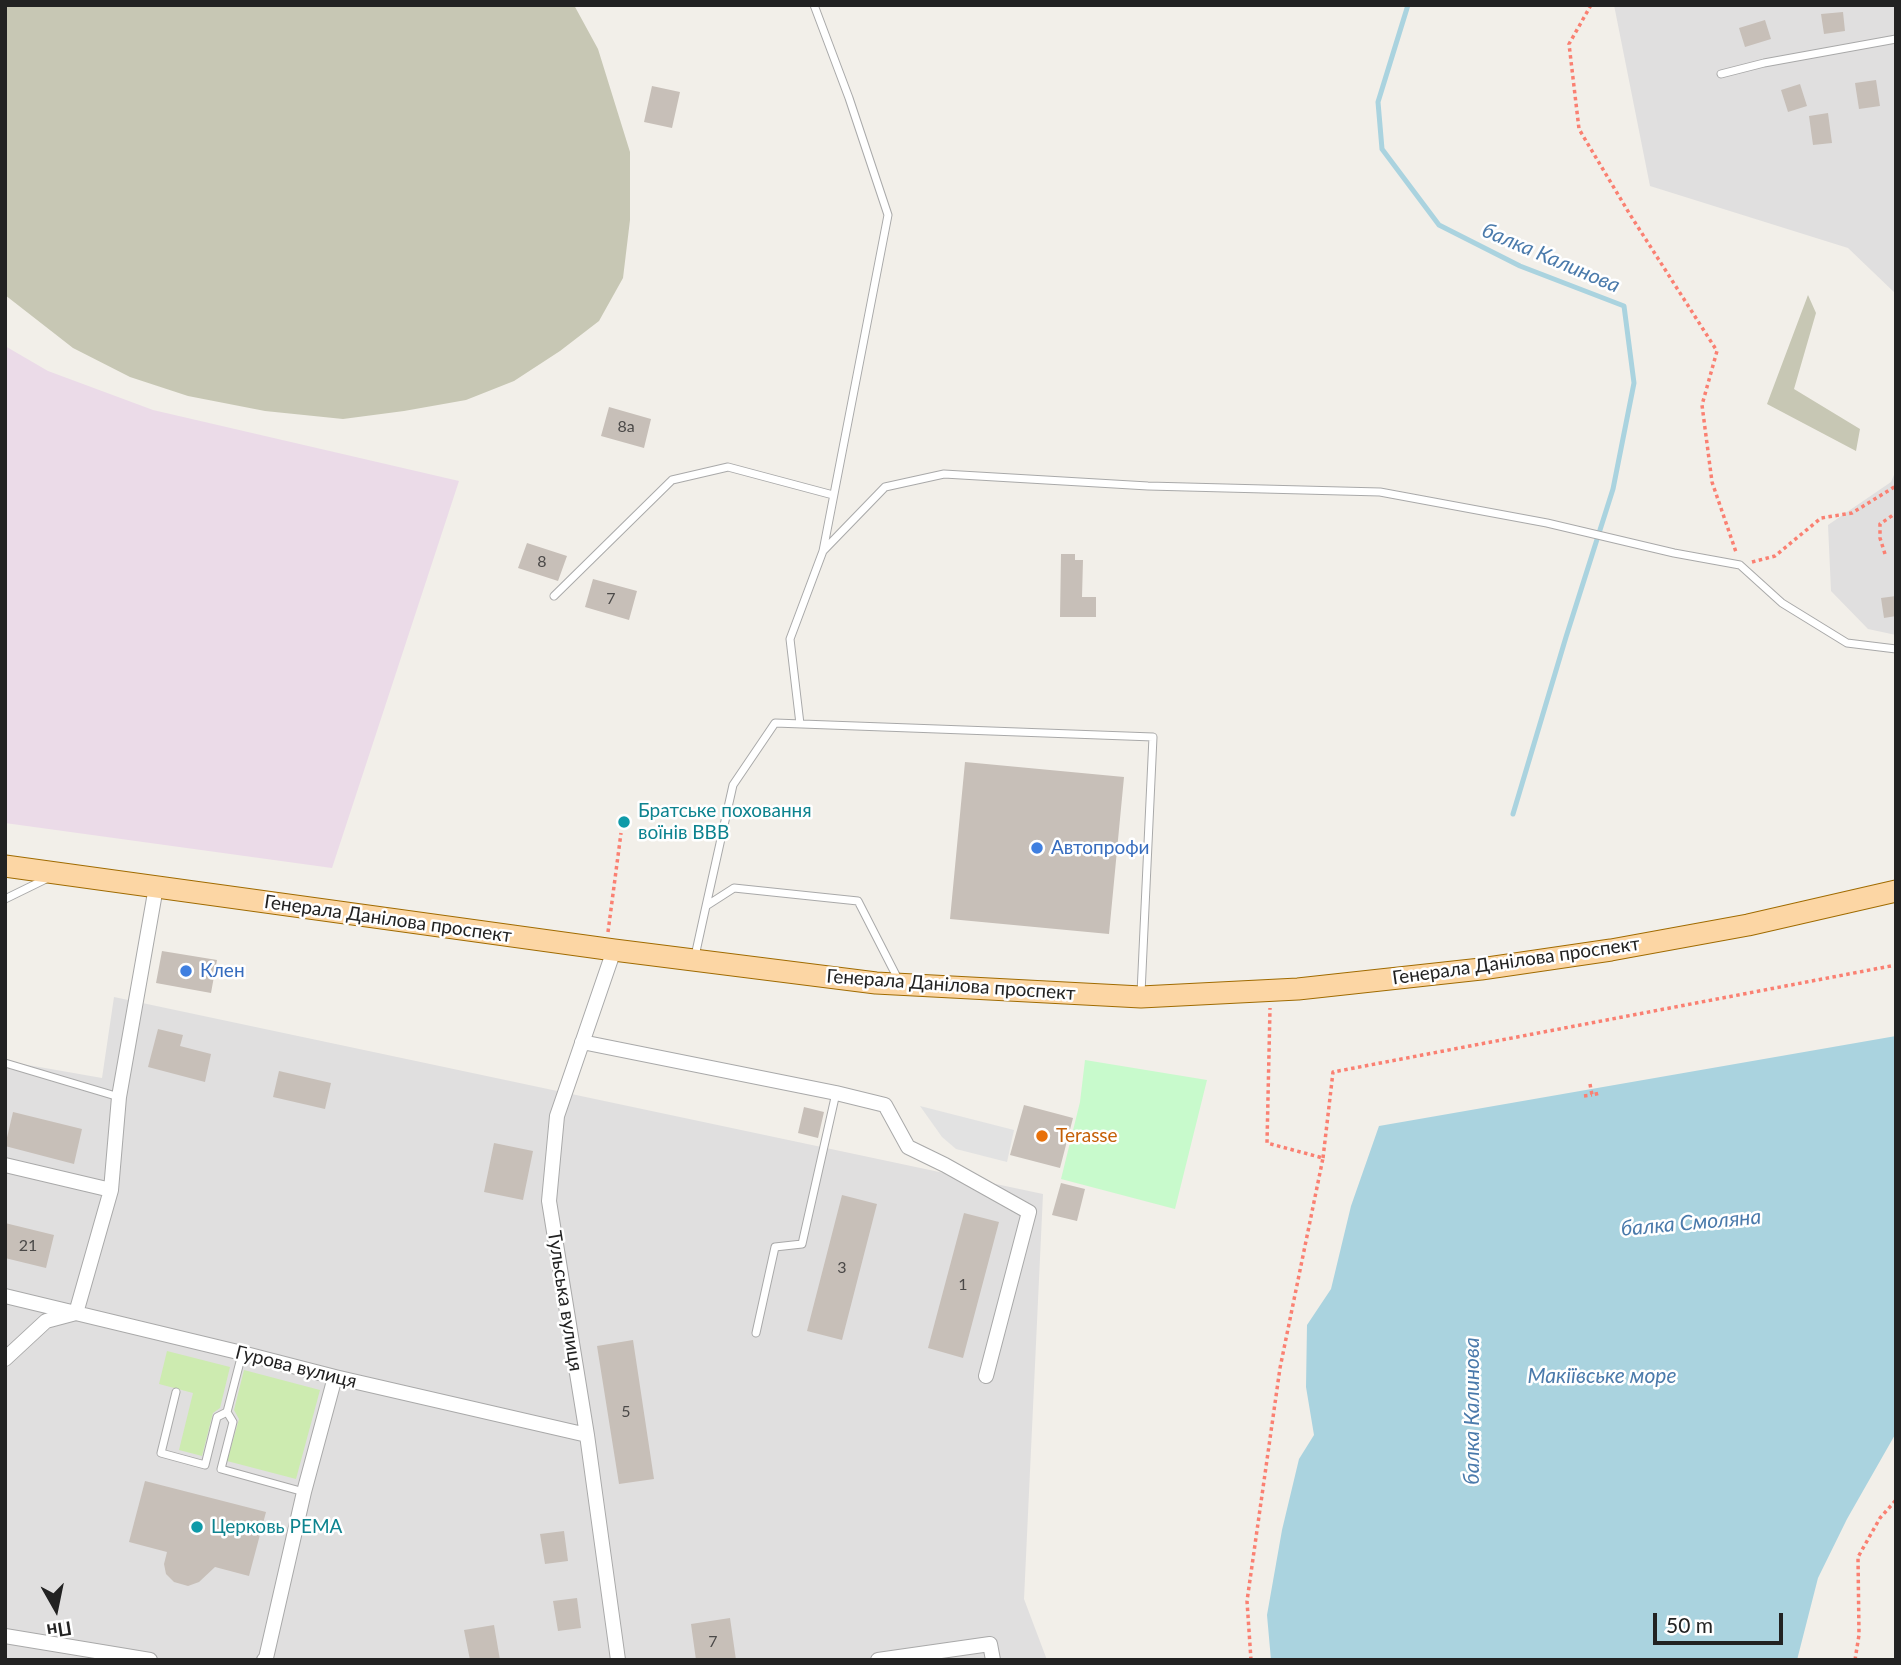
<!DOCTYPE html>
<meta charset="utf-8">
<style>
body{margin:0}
#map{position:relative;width:1901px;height:1665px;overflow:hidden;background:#f2efe9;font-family:Lato,sans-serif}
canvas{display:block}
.frame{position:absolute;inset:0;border:7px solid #222;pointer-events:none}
.north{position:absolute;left:21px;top:1574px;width:70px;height:70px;-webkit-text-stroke:5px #fff;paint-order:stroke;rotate:171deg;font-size:19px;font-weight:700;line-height:28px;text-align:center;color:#222}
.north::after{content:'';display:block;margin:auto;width:24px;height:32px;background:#222;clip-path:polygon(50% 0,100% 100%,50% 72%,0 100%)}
.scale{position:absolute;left:1653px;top:1613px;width:130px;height:32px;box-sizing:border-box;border:4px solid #222;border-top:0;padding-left:9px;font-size:21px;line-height:24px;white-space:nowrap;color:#222;-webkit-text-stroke:5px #fff;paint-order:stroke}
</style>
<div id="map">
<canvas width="1901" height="1665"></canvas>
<div class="frame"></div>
<div class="north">Пн</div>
<div class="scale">50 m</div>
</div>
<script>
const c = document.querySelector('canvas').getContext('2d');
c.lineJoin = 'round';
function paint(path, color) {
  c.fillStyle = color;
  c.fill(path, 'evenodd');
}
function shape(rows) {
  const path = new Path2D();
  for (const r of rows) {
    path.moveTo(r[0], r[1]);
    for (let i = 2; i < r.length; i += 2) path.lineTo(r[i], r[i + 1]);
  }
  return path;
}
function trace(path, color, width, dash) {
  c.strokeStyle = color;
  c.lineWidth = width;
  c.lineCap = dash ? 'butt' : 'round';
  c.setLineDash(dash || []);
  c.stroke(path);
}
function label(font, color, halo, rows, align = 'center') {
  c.font = font + ' Lato,sans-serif';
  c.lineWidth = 5;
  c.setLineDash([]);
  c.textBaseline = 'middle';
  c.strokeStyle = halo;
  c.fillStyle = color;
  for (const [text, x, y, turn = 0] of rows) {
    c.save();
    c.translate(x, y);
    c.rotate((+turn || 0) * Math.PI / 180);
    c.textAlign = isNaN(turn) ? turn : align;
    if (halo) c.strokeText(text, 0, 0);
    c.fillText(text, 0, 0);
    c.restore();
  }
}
const residential = shape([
 [1614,5,1896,5,1896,294,1848,248,1650,186],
 [1896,470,1896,635,1868,629,1831,591,1828,525,1891,482],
 [114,997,1043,1194,1024,1599,1047,1660,5,1660,5,1061,102,1078]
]);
const industrial = shape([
 [5,346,48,371,153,410,459,481,332,868,5,823]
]);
const construction = shape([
 [5,5,574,5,598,49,630,152,630,220,623,278,599,321,560,351,514,381,466,400,404,411,343,419,265,411,188,396,130,377,73,348,5,295],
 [1808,295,1816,313,1794,389,1860,429,1856,451,1767,404]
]);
const grass = shape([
 [167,1351,230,1367,220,1408,213,1413,202,1456,179,1450,193,1393,159,1384],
 [244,1370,320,1390,296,1479,227,1461,239,1419,234,1410]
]);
const park = shape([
 [1085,1060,1207,1080,1175,1209,1061,1179,1080,1102]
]);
const parking = shape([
 [920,1106,1014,1130,1007,1162,956,1149,942,1137]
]);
const water = shape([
 [1896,1036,1896,1433,1847,1519,1818,1578,1797,1660,1271,1660,1267,1615,1282,1530,1299,1459,1314,1435,1306,1387,1307,1325,1331,1289,1351,1206,1379,1126]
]);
const stream = shape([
 [1408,5,1378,102,1382,149,1439,225,1520,266,1624,306,1634,383,1613,489,1566,637,1513,814]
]);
const building = shape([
 [1843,12,1845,31,1824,34,1821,14],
 [1765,20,1771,39,1745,47,1739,28],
 [1876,80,1880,106,1859,109,1855,83],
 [1800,84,1807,106,1788,112,1781,90],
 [652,86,680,92,672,128,644,122],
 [1828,113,1832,143,1813,145,1809,116],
 [609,407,651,419,644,448,601,436],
 [527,543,567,556,558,581,518,568],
 [1061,554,1075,554,1075,560,1083,560,1082,597,1096,597,1096,617,1060,617],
 [593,579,637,591,629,620,585,607],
 [1896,596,1896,616,1884,618,1881,598],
 [965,762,1124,777,1109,934,950,919],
 [162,951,217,960,211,993,156,983],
 [158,1029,183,1035,180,1046,211,1054,205,1082,148,1067],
 [279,1071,331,1083,325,1109,273,1097],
 [1024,1105,1073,1118,1060,1168,1010,1155],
 [804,1107,824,1112,818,1138,798,1133],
 [13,1112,82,1129,74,1164,5,1146],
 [494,1143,533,1151,523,1200,484,1192],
 [1061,1183,1085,1189,1077,1221,1052,1215],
 [842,1195,877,1204,842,1340,807,1331],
 [964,1213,999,1222,963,1358,928,1348],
 [5,1223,54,1235,46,1268,5,1258],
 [633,1340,654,1479,619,1484,597,1346],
 [145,1481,266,1512,249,1576,215,1567,199,1582,188,1586,174,1582,166,1574,164,1564,167,1552,129,1542],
 [564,1531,568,1561,545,1564,540,1534],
 [577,1598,581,1628,558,1631,553,1601],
 [730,1618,736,1660,696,1660,691,1624],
 [494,1625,500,1660,470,1660,464,1630]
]);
const path = shape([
 [1591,5,1569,44,1579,129,1629,213,1717,351,1702,405,1712,482,1736,552],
 [1885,554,1880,538,1880,524,1896,513],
 [1752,562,1775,556,1821,518,1852,513,1896,486],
 [608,932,621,833],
 [1590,1084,1592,1095,1600,1093],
 [1584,1096,1592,1095],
 [1323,1158,1333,1072,1896,965],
 [1251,1660,1247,1601,1280,1368,1323,1158,1267,1143,1270,1008],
 [1855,1660,1859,1635,1858,1557,1880,1518,1896,1500]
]);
const lane = shape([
 [1721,74,1764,63,1896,39],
 [823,551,885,487,944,474,1148,486,1380,492,1547,523,1674,553,1740,565,1782,603,1847,643,1896,649],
 [554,596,672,480,728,467,833,495],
 [800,724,790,639,823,551,888,215,849,98,814,5],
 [5,899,48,878],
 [706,906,733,785,775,723,1153,737,1141,993],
 [695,956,706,906,734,888,858,901,899,981],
 [5,1063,119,1097],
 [756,1333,775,1247,802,1244,836,1093],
 [176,1392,161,1453,205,1465,217,1417,227,1412,242,1354],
 [227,1412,233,1422,221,1469,304,1492]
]);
const street = shape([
 [614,950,557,1116,549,1201,587,1435,618,1660],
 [582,1042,836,1093,885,1105,908,1147,945,1165,1029,1212,986,1376],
 [5,1165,111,1190],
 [5,1296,242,1353,335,1377,587,1435],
 [5,1359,46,1321,76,1313,111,1190,119,1097,156,887],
 [5,1636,150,1660],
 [264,1660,266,1658,304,1492,335,1377],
 [878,1660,990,1644,993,1660]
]);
const primary = shape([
 [5,866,614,950,876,983,1141,997,1298,989,1481,969,1611,950,1748,925,1896,891]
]);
const markers = [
 [624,822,7,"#0f9aa8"],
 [1037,848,7,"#3f7fe0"],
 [186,971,7,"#3f7fe0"],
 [1042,1136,7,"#e8710a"],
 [197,1527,7,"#0f9aa8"]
];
const numberNames = [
 ["8а",626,427],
 ["8",542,562],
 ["7",611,599],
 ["21",28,1246],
 ["3",842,1268],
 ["1",963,1285],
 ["5",626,1412],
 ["7",713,1642]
];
const cultureNames = [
 ["Братське поховання",638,811],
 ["воїнів ВВВ",638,833],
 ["Церковь РЕМА",211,1527]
];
const shopNames = [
 ["Автопрофи",1051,848],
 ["Клен",200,971]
];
const streetNames = [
 ["Генерала Данілова проспект",388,919,8],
 ["Генерала Данілова проспект",1516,961,-8],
 ["Генерала Данілова проспект",951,985,4],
 ["Тульська вулиця",565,1301,81],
 ["Гурова вулиця",296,1367,14]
];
const foodNames = [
 ["Terasse",1056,1136]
];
const waterNames = [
 ["балка Калинова",1551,258,23],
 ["балка Смоляна",1691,1223,-5],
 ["Макіївське море",1602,1376],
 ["балка Калинова",1472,1411,-90]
];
paint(residential, '#e0dfdf');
paint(industrial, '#ebdbe8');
paint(construction, '#c7c7b4');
paint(grass, '#cdebb0');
paint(park, '#c8facc');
paint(parking, '#e2e2e2');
paint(water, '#aad3df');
trace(stream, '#aad3df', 5);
paint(building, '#c7bfb8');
trace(lane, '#a9a9a9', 9);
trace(street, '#a9a9a9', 16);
trace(primary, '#a06b00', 23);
trace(path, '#fa8072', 3.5, [3.5, 3.5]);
trace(lane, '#fff', 7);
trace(street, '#fff', 14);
trace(primary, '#fcd6a4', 21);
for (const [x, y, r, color] of markers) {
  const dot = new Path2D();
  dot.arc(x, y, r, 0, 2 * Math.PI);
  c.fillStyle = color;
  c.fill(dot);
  trace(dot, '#fff', 2.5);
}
label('16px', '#4b4948', null, numberNames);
label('19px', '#0d838f', '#fff', cultureNames, 'left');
label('19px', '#366cbe', '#fff', shopNames, 'left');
label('19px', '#222', '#fff', streetNames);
label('19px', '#c56008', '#fff', foodNames, 'left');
label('italic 21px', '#4a7aab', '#fff', waterNames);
</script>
